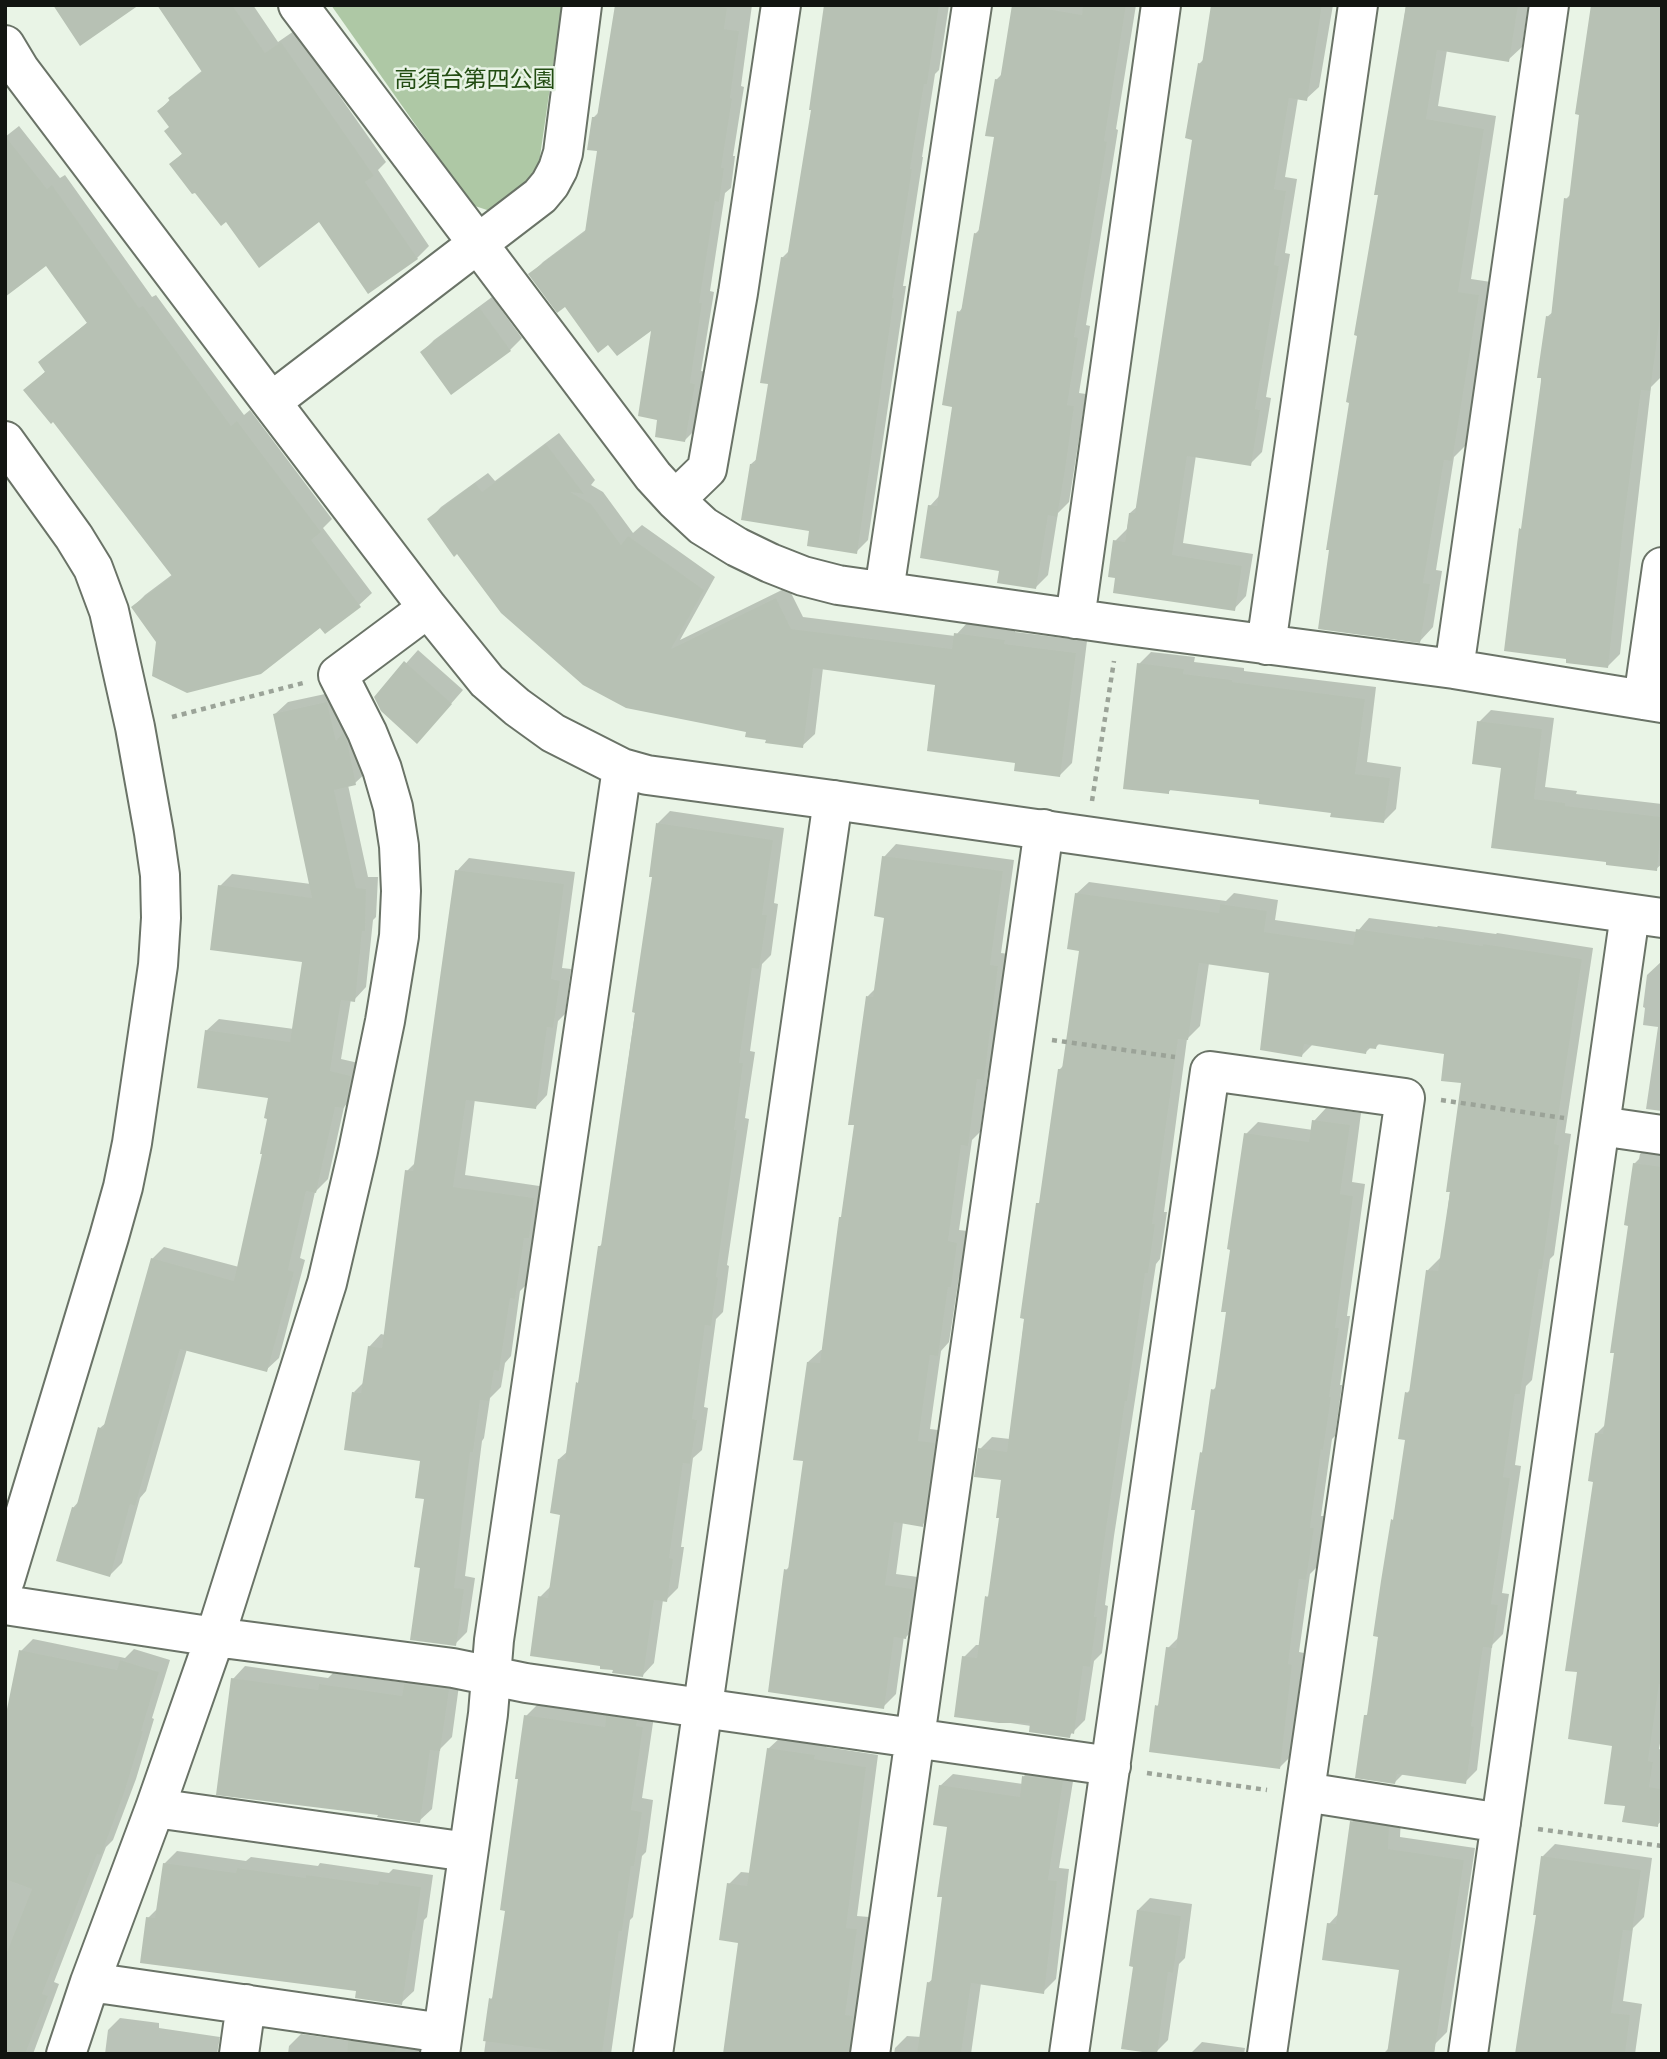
<!DOCTYPE html>
<meta charset="utf-8">
<style>
body{margin:0}
#map{position:relative;width:1667px;height:2059px;overflow:hidden;background:#e9f4e6;font-family:Karla,sans-serif}
canvas{display:block}
.frame{position:absolute;inset:0;border:7px solid #121511;pointer-events:none}
</style>
<div id="map">
<canvas width="1667" height="2059"></canvas>
<div class="frame"></div>
</div>
<script>
const c = document.querySelector('canvas').getContext('2d');
c.lineJoin = 'round';
function paint(path, color) {
  c.fillStyle = color;
  c.fill(path, 'evenodd');
}
function shape(rows) {
  const path = new Path2D();
  for (const r of rows) {
    path.moveTo(r[0], r[1]);
    for (let i = 2; i < r.length; i += 2) path.lineTo(r[i], r[i + 1]);
  }
  return path;
}
function trace(path, color, width, dash) {
  c.strokeStyle = color;
  c.lineWidth = width;
  c.lineCap = dash ? 'butt' : 'round';
  c.setLineDash(dash || []);
  c.stroke(path);
}
function label(font, color, halo, rows, align = 'center') {
  c.font = font + ' Karla,"Noto Sans JP",sans-serif';
  c.lineWidth = 5;
  c.setLineDash([]);
  c.textBaseline = 'middle';
  c.strokeStyle = halo;
  c.fillStyle = color;
  for (const [text, x, y, turn = 0] of rows) {
    c.save();
    c.translate(x, y);
    c.rotate((+turn || 0) * Math.PI / 180);
    c.textAlign = isNaN(turn) ? turn : align;
    if (halo) c.strokeText(text, 0, 0);
    c.fillText(text, 0, 0);
    c.restore();
  }
}
const green = shape([
 [331,5,562,5,537,177,493,212,472,205]
]);
const shadow = shape([
 [159,5,253,5,278,42,294,31,386,162,378,170,429,246,417,258,320,220,227,220,171,164,183,153,171,126,159,111,183,86,203,70],
 [617,5,752,5,741,86,744,87,733,156,735,156,731,188,725,193,710,291,714,292,701,371,706,372,697,428,685,440,659,418,654,327,609,343,531,274,543,262,587,229,599,150,594,117,600,111],
 [825,5,949,5,939,70,935,74,922,157,923,157,903,286,906,286,868,540,856,552,751,464,758,458,770,383,782,258,790,250,813,108],
 [1014,5,1136,5,1116,129,1118,130,1086,325,1090,326,1079,393,1086,394,1069,502,1058,513,1048,575,1036,587,1001,570,930,506,940,495,954,406,959,312,963,307,975,234,980,229,996,136,996,80,1003,73],
 [1213,5,1333,5,1319,87,1306,99,1298,98,1285,177,1297,179,1285,253,1290,254,1266,397,1271,398,1262,452,1250,464,1196,455,1183,543,1253,554,1246,596,1234,609,1117,577,1115,541,1127,529,1130,513,1138,506,1194,138,1199,64,1204,59],
 [1406,5,1528,5,1522,47,1508,60,1447,50,1438,106,1496,116,1471,279,1491,282,1465,446,1454,457,1436,570,1442,571,1433,627,1420,641,1380,194],
 [1662,5,1662,374,1661,377,1651,387,1620,654,1608,666,1521,529,1523,527,1543,381,1547,317,1554,311,1566,199,1571,194],
 [19,126,60,178,65,175,152,297,156,295,244,415,250,410,332,519,323,528,372,593,359,605,320,625,158,642,133,607,145,595,173,574,53,419,26,390,46,371,40,363,88,322,5,137],
 [492,297,522,338,510,350,422,352,434,340],
 [559,433,595,480,591,485,603,492,633,533,642,525,715,577,680,640,788,587,803,617,955,636,968,622,1016,628,1015,632,1087,641,1072,763,1060,775,1017,761,937,683,823,668,815,734,802,746,768,738,748,731,458,552,429,520,441,507,488,473,495,481],
 [418,650,463,690,429,729,376,697],
 [1151,652,1195,657,1194,662,1244,668,1244,671,1376,687,1367,762,1401,767,1396,809,1384,821,1261,799,1172,788,1168,793,1139,664],
 [339,691,368,771,355,783,348,785,368,877,378,877,376,917,373,920,366,987,354,1000,351,999,341,1059,363,1064,356,1094,344,1107,328,1179,315,1192,300,1258,305,1260,279,1358,266,1370,187,1349,146,1491,140,1498,122,1563,110,1575,73,1508,79,1501,100,1428,107,1422,152,1259,164,1247,239,1267,264,1153,270,1096,206,1031,219,1019,294,1029,304,961,220,886,232,874,311,884,275,714,288,702],
 [1491,710,1554,718,1545,787,1577,791,1576,794,1662,804,1662,864,1656,869,1608,861,1493,846,1503,766,1479,722],
 [670,811,784,828,774,903,778,904,771,955,762,964,750,1051,755,1052,745,1118,749,1119,727,1265,729,1266,723,1312,716,1319,704,1407,708,1408,702,1450,693,1458,681,1547,684,1547,678,1588,666,1600,663,1600,654,1663,642,1676,615,1669,540,1597,552,1585,562,1513,559,1459,568,1451,578,1383,580,1380,599,1247,603,1243,654,876,658,823],
 [896,844,1014,860,1001,953,1009,954,995,1066,988,1073,980,1132,972,1140,959,1230,968,1231,962,1273,959,1277,949,1342,941,1351,930,1429,946,1431,934,1513,922,1525,903,1522,896,1574,925,1578,918,1625,906,1637,904,1636,896,1694,883,1707,786,1570,790,1566,805,1460,808,1362,821,1350,823,1350,856,1124,868,996,876,988,886,916,884,857],
 [469,858,575,872,562,968,571,969,565,1014,558,1021,547,1095,535,1108,475,1099,465,1175,546,1187,540,1224,535,1230,527,1284,520,1291,511,1356,505,1363,501,1387,490,1398,484,1438,482,1441,465,1576,475,1578,467,1632,455,1644,422,1567,426,1498,422,1460,354,1392,364,1382,369,1347,381,1334,385,1335,407,1171,416,1162,457,871],
 [1089,882,1226,901,1234,893,1278,900,1275,920,1357,932,1369,918,1437,927,1438,926,1496,934,1497,933,1593,948,1565,1133,1571,1134,1554,1255,1550,1259,1532,1380,1526,1386,1515,1465,1521,1466,1502,1593,1509,1594,1503,1634,1492,1645,1477,1770,1465,1782,1403,1774,1395,1782,1366,1716,1369,1712,1393,1520,1396,1517,1407,1439,1407,1393,1412,1388,1428,1270,1440,1258,1442,1258,1463,1082,1446,1052,1380,1043,1376,1047,1371,1047,1366,1052,1313,1044,1302,1055,1271,972,1209,963,1200,1026,1187,1039,1164,1212,1167,1212,1160,1259,1156,1264,1114,1536,1105,1605,1108,1606,1102,1653,1094,1661,1085,1720,1069,1736,1031,1726,956,1715,964,1657,976,1645,980,1645,987,1597,990,1594,1001,1516,1003,1479,980,1449,992,1437,1010,1439,1038,1204,1041,1201,1060,1069,1064,1065,1081,949,1076,894],
 [1662,961,1662,1111,1646,1109,1658,1027,1643,1025,1645,1008,1643,1007,1647,975],
 [1326,1108,1361,1113,1352,1182,1365,1184,1347,1316,1350,1316,1340,1385,1342,1385,1335,1436,1332,1439,1321,1516,1325,1516,1318,1566,1310,1574,1299,1652,1304,1653,1296,1712,1298,1712,1292,1755,1280,1767,1157,1706,1160,1703,1168,1648,1179,1637,1197,1509,1201,1453,1204,1450,1213,1390,1218,1385,1228,1311,1246,1134,1258,1122,1313,1130,1314,1121],
 [1652,1142,1662,1144,1662,1732,1659,1749,1662,1750,1662,1821,1657,1825,1614,1744,1579,1671,1595,1481,1596,1434,1606,1424,1630,1224,1634,1164,1639,1159,1640,1154],
 [33,1639,125,1658,134,1649,170,1660,152,1718,154,1719,136,1779,113,1840,106,1847,54,1982,59,1984,33,2054,5,2054,5,1745,21,1651],
 [245,1666,328,1678,333,1673,407,1683,418,1672,460,1678,452,1737,440,1749,432,1809,419,1821,233,1679],
 [538,1704,654,1716,642,1798,653,1800,646,1852,642,1856,633,1917,630,1920,611,2054,484,2054,491,1999,495,1995,507,1910,526,1716],
 [781,1737,826,1743,826,1747,878,1755,857,1916,869,1917,857,2003,865,2005,865,2054,724,2054,740,1941,729,1884,741,1872,751,1873,768,1749],
 [1036,1764,1075,1769,1059,1868,1069,1869,1056,1979,1043,1992,981,1983,971,2054,894,2054,895,2048,907,2036,921,2037,928,1983,934,1978,944,1896,949,1826,940,1786,953,1774,1023,1784,1024,1776],
 [1364,1810,1401,1816,1400,1837,1475,1848,1447,2032,1435,2044,1434,2054,1383,2054,1390,2047,1401,1969,1329,1924,1339,1913,1352,1822],
 [1555,1844,1652,1858,1644,1917,1633,1928,1623,2001,1642,2004,1635,2054,1517,2054,1538,1914,1542,1857],
 [177,1851,246,1861,251,1857,318,1866,320,1863,389,1873,393,1869,433,1875,427,1917,424,1920,414,1991,401,2003,148,1918,158,1908,164,1864],
 [1150,1898,1192,1904,1185,1958,1179,1964,1168,2040,1156,2052,1135,1965,1138,1910],
 [120,2018,159,2023,159,2028,220,2037,217,2054,105,2054,108,2030],
 [362,2030,414,2037,424,2054,288,2054,289,2046,301,2034,351,2041],
 [1202,2042,1245,2048,1244,2054,1190,2054]
]);
const building = shape([
 [53,5,139,5,80,46],
 [157,5,232,5,265,53,281,42,374,176,365,182,418,259,368,294,319,222,259,268,226,222,221,226,195,193,192,194,169,164,182,154,164,131,169,127,157,111,170,101,168,98,202,72],
 [615,5,709,5,727,8,724,29,739,31,730,98,732,99,721,168,724,168,719,202,715,201,699,303,702,303,690,383,695,384,685,442,655,437,657,420,638,416,651,331,617,356,608,345,598,353,565,307,557,313,528,274,585,232,597,151,587,150,592,117,597,117],
 [824,5,939,5,927,84,924,84,910,169,912,169,892,298,894,298,857,554,807,546,809,531,741,520,750,464,755,464,768,384,760,383,781,257,787,258,811,110,809,110],
 [1012,5,1023,5,1082,15,1083,5,1126,5,1104,141,1107,142,1074,337,1078,338,1067,405,1074,406,1065,470,1057,517,1048,515,1036,589,997,583,999,571,920,558,928,505,937,506,952,407,942,405,957,311,961,312,974,233,978,234,994,137,985,136,995,79,1000,80],
 [1211,5,1322,5,1307,101,1289,98,1274,189,1286,191,1274,265,1279,266,1255,409,1260,410,1251,466,1187,456,1172,555,1242,566,1235,611,1113,593,1115,578,1108,577,1113,540,1125,542,1129,513,1135,513,1192,140,1185,138,1198,63,1202,64],
 [1406,5,1518,5,1509,62,1437,50,1426,119,1484,129,1458,292,1479,295,1452,461,1444,460,1423,583,1430,584,1420,643,1318,629,1329,550,1326,550,1349,403,1346,402,1357,336,1354,335,1378,195,1374,195],
 [1591,5,1662,5,1662,304,1650,391,1641,390,1623,528,1608,668,1566,663,1566,659,1504,651,1519,528,1521,529,1541,381,1541,378,1537,378,1546,316,1551,317,1564,198,1569,199,1579,115,1575,114],
 [5,136,47,189,52,185,139,308,143,306,231,426,237,421,270,465,321,532,311,540,361,607,325,634,320,628,261,674,187,693,152,676,156,642,131,607,172,576,53,422,51,424,23,390,45,372,38,362,87,323,46,266,5,297],
 [479,307,511,351,451,395,420,352],
 [546,444,584,494,570,492,591,504,621,545,628,536,704,590,671,649,776,598,791,629,952,649,954,633,1005,640,1004,644,1076,653,1060,777,1014,771,1015,763,927,751,935,685,813,668,803,748,765,743,766,740,745,737,746,732,626,708,583,685,501,613,457,554,454,557,427,519,475,483,482,492],
 [404,661,452,704,417,744,381,711,374,697],
 [1137,663,1184,669,1183,674,1232,680,1232,682,1365,699,1355,774,1390,778,1384,823,1330,817,1331,813,1259,804,1259,800,1169,790,1169,794,1123,789],
 [327,702,336,741,343,733,347,741,356,785,334,790,356,888,366,889,365,931,362,931,355,1002,341,1000,330,1071,351,1076,344,1108,335,1107,316,1193,306,1191,288,1270,294,1272,267,1372,180,1349,135,1506,130,1504,110,1577,56,1561,72,1507,76,1508,98,1427,103,1429,151,1258,234,1281,262,1154,260,1154,267,1119,264,1118,268,1098,197,1088,205,1030,290,1042,302,962,210,950,218,885,312,898,273,714],
 [1477,721,1542,729,1534,799,1565,803,1565,806,1662,817,1657,871,1606,865,1606,862,1491,848,1501,768,1472,764],
 [656,823,773,840,762,915,767,915,759,969,752,968,739,1063,743,1063,734,1130,737,1130,716,1277,718,1278,711,1326,705,1325,692,1419,697,1420,690,1464,683,1463,669,1558,673,1559,667,1602,654,1600,643,1677,612,1673,613,1670,600,1669,600,1666,530,1656,538,1596,548,1598,560,1515,550,1513,558,1459,565,1460,576,1382,578,1383,598,1246,601,1246,635,1013,632,1012,652,877,649,877],
 [882,856,1003,871,990,965,998,966,984,1080,977,1079,968,1146,961,1145,948,1241,957,1243,951,1287,948,1287,938,1356,930,1355,918,1441,935,1443,923,1527,894,1522,885,1585,913,1589,906,1639,894,1637,884,1709,768,1692,784,1569,788,1570,803,1461,793,1460,807,1362,820,1363,839,1217,841,1217,854,1125,848,1125,866,996,873,997,884,918,874,916],
 [455,870,564,884,551,979,560,981,553,1028,547,1027,536,1109,466,1100,453,1187,534,1198,529,1238,524,1238,515,1299,510,1298,499,1371,494,1370,489,1401,480,1400,473,1452,470,1452,454,1588,464,1589,456,1646,410,1640,420,1568,414,1567,424,1499,415,1498,420,1461,344,1450,352,1392,361,1393,368,1346,382,1348,405,1170,413,1171],
 [1075,893,1219,913,1220,904,1267,911,1264,932,1353,945,1356,929,1424,939,1424,937,1483,946,1483,944,1582,959,1554,1144,1559,1145,1542,1269,1539,1269,1520,1394,1515,1394,1503,1477,1510,1478,1491,1604,1498,1605,1492,1648,1483,1647,1471,1726,1474,1727,1466,1784,1397,1774,1395,1784,1355,1778,1364,1715,1367,1715,1378,1637,1373,1636,1381,1581,1391,1519,1393,1520,1405,1440,1398,1439,1405,1392,1409,1393,1426,1270,1438,1271,1450,1192,1446,1192,1461,1083,1441,1081,1444,1054,1377,1044,1376,1049,1367,1048,1366,1054,1304,1044,1302,1057,1260,1050,1269,973,1199,963,1188,1040,1178,1039,1152,1224,1155,1224,1148,1273,1145,1273,1127,1401,1125,1401,1103,1549,1094,1617,1097,1617,1090,1667,1083,1666,1074,1734,1071,1733,1070,1738,1029,1732,1030,1723,999,1723,954,1717,962,1656,977,1658,985,1596,988,1597,999,1518,996,1518,1001,1480,974,1477,978,1448,1007,1452,1024,1319,1020,1318,1036,1203,1039,1203,1058,1069,1062,1069,1079,951,1067,949],
 [1312,1120,1350,1125,1340,1194,1353,1196,1335,1328,1339,1328,1329,1397,1331,1397,1323,1450,1321,1449,1310,1528,1314,1528,1306,1580,1299,1579,1288,1664,1292,1665,1280,1769,1149,1752,1155,1705,1158,1706,1166,1647,1176,1648,1195,1510,1191,1510,1200,1452,1202,1453,1211,1389,1215,1390,1226,1312,1221,1312,1230,1250,1227,1249,1244,1133,1309,1142],
 [1633,1163,1662,1167,1662,1684,1659,1684,1648,1761,1653,1762,1649,1787,1662,1789,1658,1827,1622,1822,1625,1806,1604,1804,1612,1746,1568,1739,1577,1672,1565,1671,1593,1482,1588,1481,1595,1433,1603,1434,1614,1353,1610,1353,1628,1226,1624,1225],
 [19,1650,117,1670,120,1660,159,1672,141,1731,143,1731,124,1793,101,1855,97,1854,42,1994,48,1996,25,2054,5,2054,5,1957,32,1889,5,1879,5,1719],
 [231,1678,318,1690,319,1684,402,1696,404,1684,449,1690,440,1751,430,1750,420,1823,377,1817,378,1815,216,1795],
 [524,1715,605,1727,606,1716,637,1721,636,1726,643,1727,631,1810,642,1812,634,1866,631,1866,622,1931,619,1931,602,2054,557,2054,557,2051,483,2041,489,1998,492,1999,505,1911,500,1910,518,1779,515,1779],
 [767,1748,815,1755,814,1759,866,1767,846,1928,857,1929,845,2015,853,2016,849,2054,723,2054,738,1943,719,1940,727,1883,747,1886],
 [1022,1776,1063,1781,1048,1880,1057,1881,1044,1994,971,1983,961,2054,917,2054,927,1982,931,1983,942,1897,937,1897,947,1827,933,1825,939,1785,1020,1797],
 [1350,1821,1389,1827,1388,1849,1464,1860,1434,2054,1387,2054,1399,1970,1322,1960,1327,1923,1336,1924],
 [1541,1856,1641,1870,1632,1931,1623,1930,1611,2013,1630,2015,1625,2054,1515,2054,1536,1915,1533,1915],
 [163,1863,236,1873,237,1868,306,1878,306,1875,378,1885,379,1881,421,1887,415,1931,413,1930,402,2005,355,1998,356,1991,140,1963,146,1917,155,1918],
 [1137,1910,1181,1916,1173,1973,1168,1972,1157,2054,1121,2049,1133,1967,1129,1966],
 [348,2041,396,2048,395,2054,347,2054]
]);
const path = shape([
 [172,717,303,683],
 [1092,801,1114,661],
 [1052,1040,1175,1057],
 [1441,1100,1564,1118],
 [1147,1773,1267,1790],
 [1538,1829,1662,1846]
]);
const street = shape([
 [298,5,653,476,675,500,703,526,737,547,770,563,803,576,838,585,1120,625,1454,669,1662,703],
 [5,45,20,70,271,402,428,608,487,681,517,707,553,733,622,768,647,775,833,800],
 [271,402,540,196,550,184,558,169,563,153,582,5],
 [5,441,74,537,93,568,109,611,135,727,154,833,160,875,161,918,158,965,132,1143,123,1187,109,1237,5,1580],
 [675,500,707,469,738,293,781,5],
 [884,591,972,5],
 [1075,619,1161,5],
 [1266,645,1358,5],
 [1454,669,1549,5],
 [1643,700,1662,567],
 [1600,1126,1662,1135],
 [5,1605,215,1637,453,1668,526,1683,1111,1766],
 [1305,1792,1501,1823],
 [155,1808,468,1852],
 [90,1982,443,2033],
 [66,2054,90,1982,155,1808,215,1637,327,1283,358,1151,385,1021,399,936,401,891,399,846,393,807,382,769,367,732,338,675,428,608],
 [239,2054,246,2004],
 [440,2054,488,1714,494,1640,622,768],
 [870,2054,1044,829],
 [1069,2054,1210,1071,1405,1098,1267,2054],
 [1468,2054,1630,914]
]);
const secondary = shape([
 [653,2054,833,800,1662,918]
]);
const parkNames = [
 ["高須台第四公園",475,80]
];
paint(green, '#aec8a5');
paint(shadow, '#0003');
paint(building, '#b7c1b4');
trace(street, '#6a7367', 42);
trace(secondary, '#6a7367', 42);
trace(path, '#9ba398', 4.5, [5, 5]);
trace(street, '#fff', 38);
trace(secondary, '#fff', 38);
label('23px', '#224c12', '#e9f4e6', parkNames);
</script>
